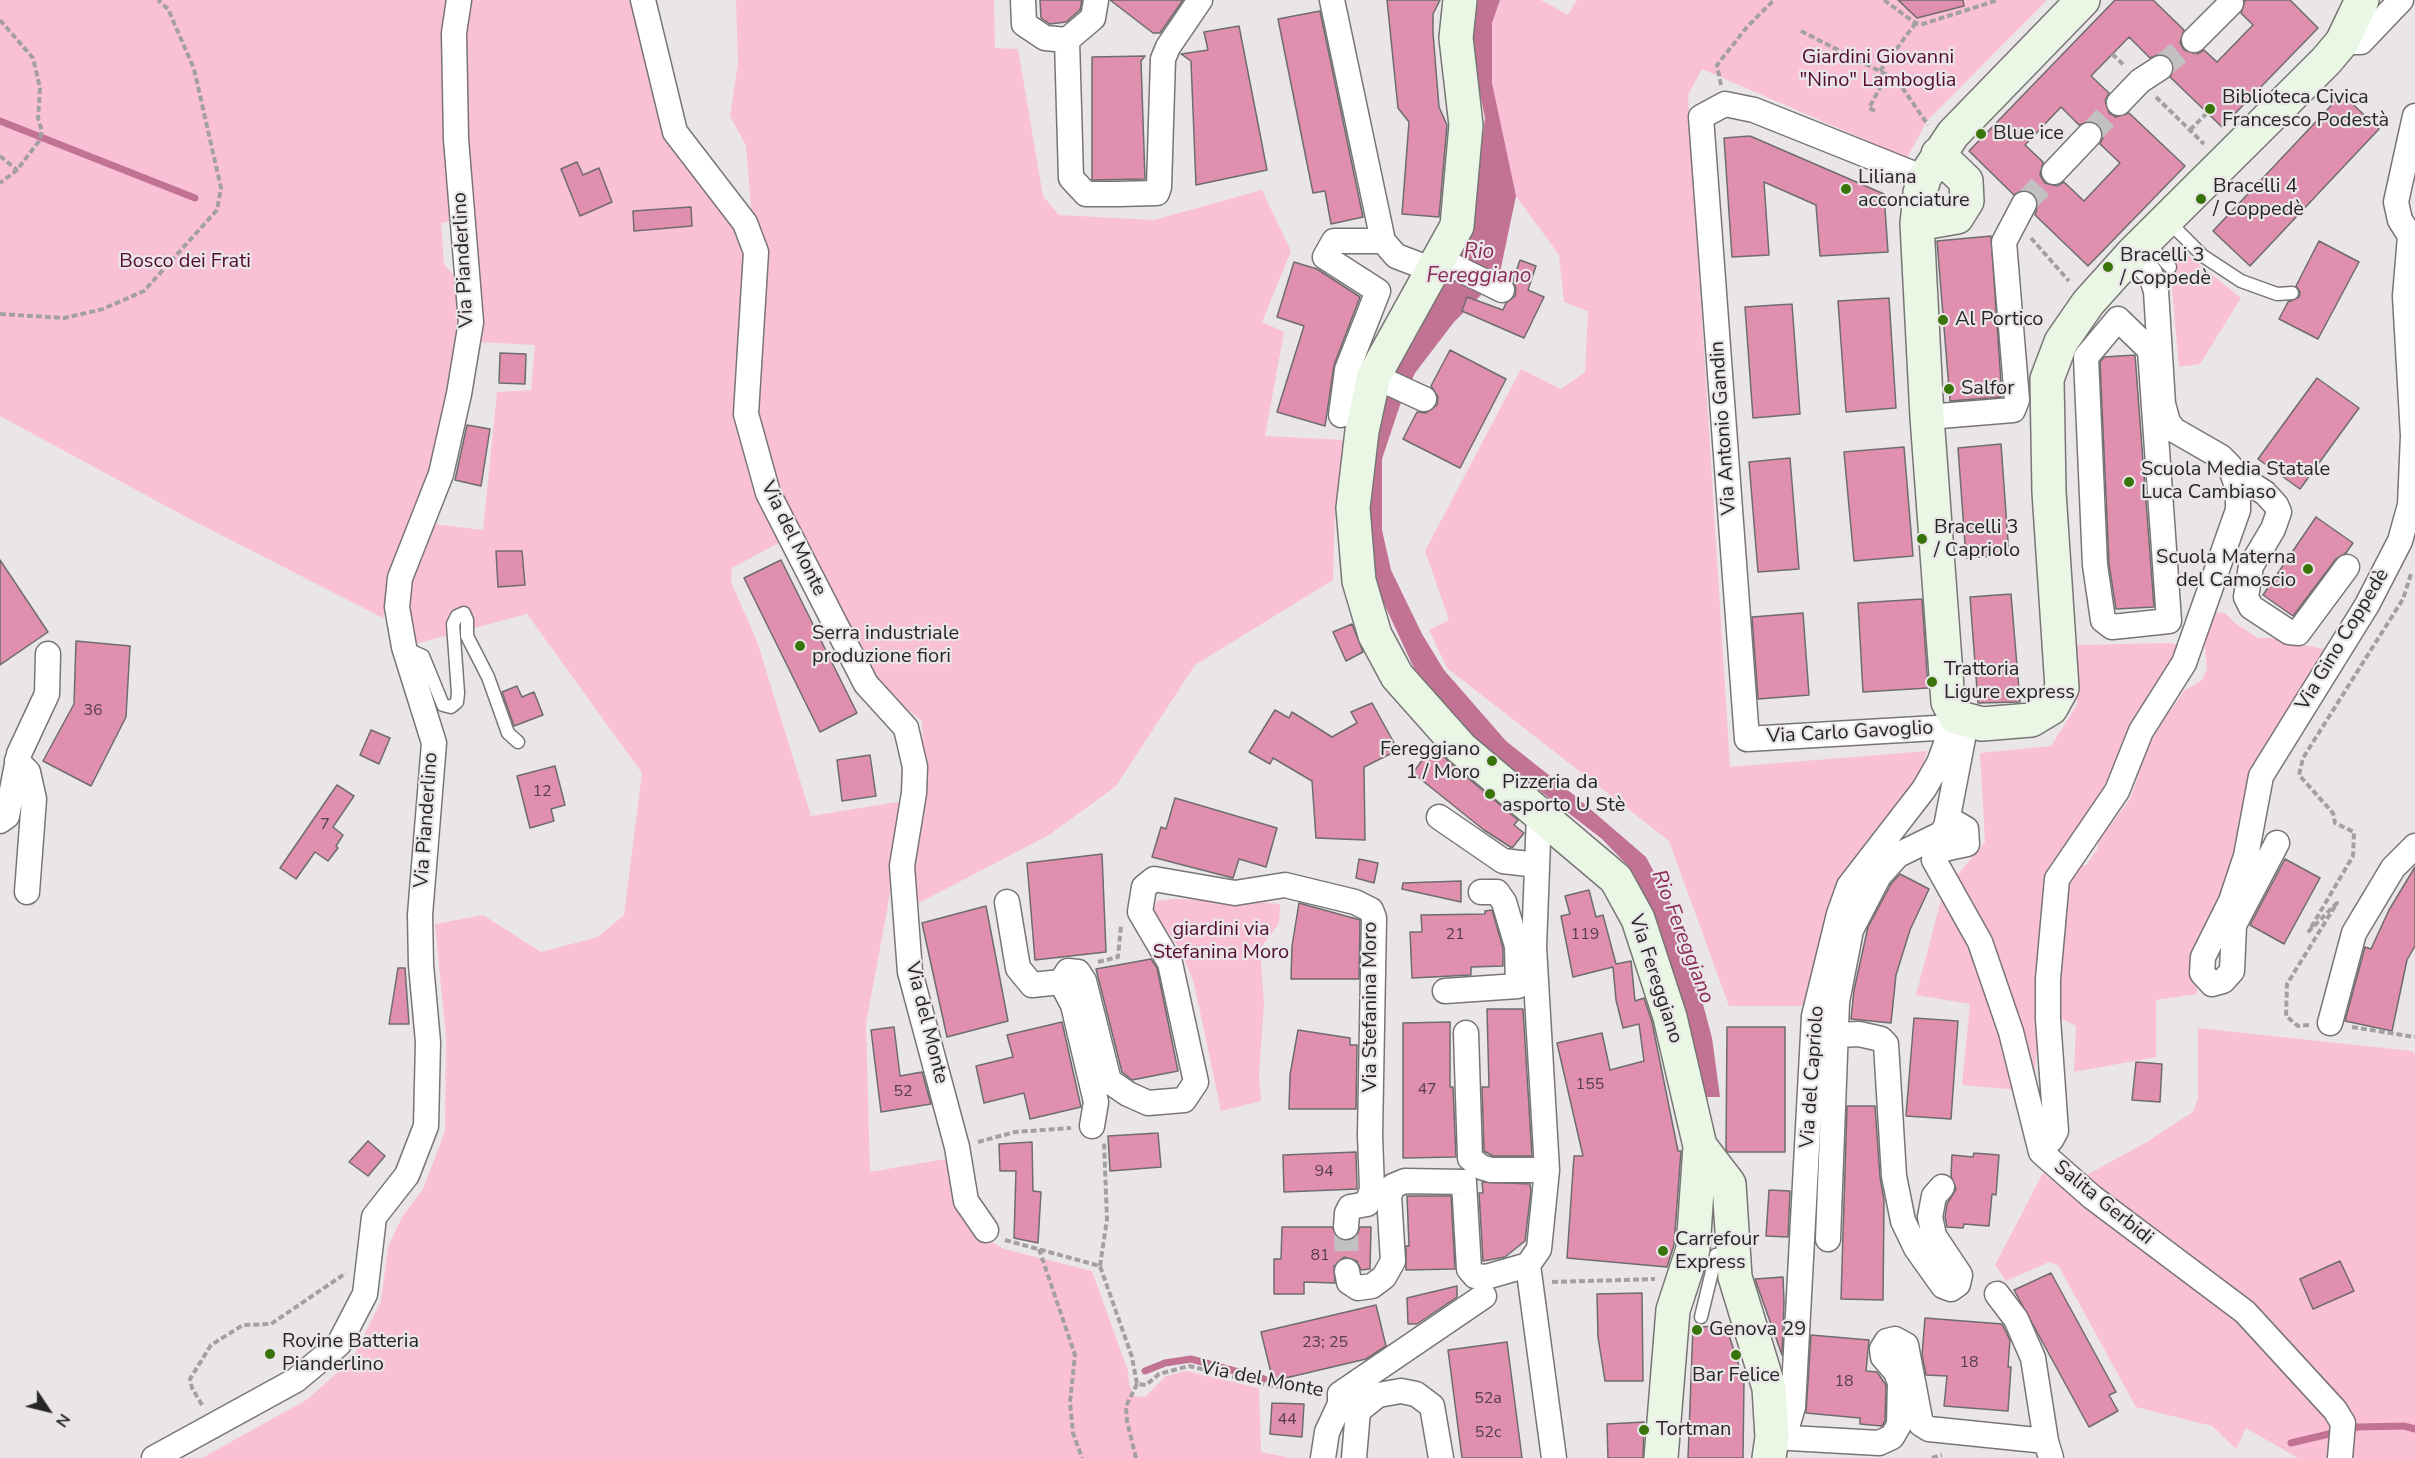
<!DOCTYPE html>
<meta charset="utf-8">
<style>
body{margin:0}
#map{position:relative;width:2415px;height:1458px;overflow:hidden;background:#eae6e8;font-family:"Nunito Sans",sans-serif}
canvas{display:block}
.north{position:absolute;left:18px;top:1380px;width:60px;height:60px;-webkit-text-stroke:4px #eae6e8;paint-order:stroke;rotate:125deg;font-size:16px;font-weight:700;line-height:24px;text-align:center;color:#272626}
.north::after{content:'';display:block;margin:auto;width:21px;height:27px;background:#272626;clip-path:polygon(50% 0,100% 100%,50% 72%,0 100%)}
</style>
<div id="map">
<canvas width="2415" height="1458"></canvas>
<div class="north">N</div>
</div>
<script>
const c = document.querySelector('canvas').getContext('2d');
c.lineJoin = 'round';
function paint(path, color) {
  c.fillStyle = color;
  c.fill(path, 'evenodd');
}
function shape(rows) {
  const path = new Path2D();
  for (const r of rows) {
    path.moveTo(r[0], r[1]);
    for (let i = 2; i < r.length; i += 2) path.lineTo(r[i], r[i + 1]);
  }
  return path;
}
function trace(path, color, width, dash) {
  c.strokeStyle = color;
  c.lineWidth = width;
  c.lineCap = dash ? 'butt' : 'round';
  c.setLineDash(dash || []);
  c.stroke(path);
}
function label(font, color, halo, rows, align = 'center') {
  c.font = font + ' "Nunito Sans",sans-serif';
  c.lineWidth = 4.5;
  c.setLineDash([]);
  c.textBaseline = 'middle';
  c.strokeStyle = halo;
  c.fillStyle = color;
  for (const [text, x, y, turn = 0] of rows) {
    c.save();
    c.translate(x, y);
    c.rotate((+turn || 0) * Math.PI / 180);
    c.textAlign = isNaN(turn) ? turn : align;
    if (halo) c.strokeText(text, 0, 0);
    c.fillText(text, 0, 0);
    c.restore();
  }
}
const green = shape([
 [0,0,451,0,451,221,441,223,444,264,456,278,463,318,435,474,386,602,383,618,188,518,0,416],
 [468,0,637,0,665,118,748,245,741,413,784,540,732,568,731,582,757,641,811,816,903,801,887,911,866,1023,870,1172,951,1158,984,1237,1004,1249,1092,1271,1128,1371,1129,1384,1135,1396,1145,1397,1166,1376,1186,1371,1259,1388,1261,1452,1291,1458,202,1458,308,1399,353,1358,381,1301,388,1247,402,1217,423,1189,445,1131,446,1038,435,924,483,915,541,952,598,937,624,915,642,773,527,614,411,645,407,598,427,523,483,530,497,392,531,390,535,345,478,342,464,51],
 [736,0,994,0,995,48,1018,49,1043,196,1059,215,1154,220,1262,190,1291,251,1262,322,1284,332,1265,436,1345,440,1335,509,1333,580,1195,665,1116,786,1049,835,915,905,910,864,924,766,922,721,870,680,761,449,754,413,752,220,746,146,730,116,738,64],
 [1500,0,1541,0,1568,15,1577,0,2047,0,1927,121,1907,158,1702,69,1688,95,1730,767,1927,751,1914,795,1808,1006,1729,1006,1669,841,1447,668,1429,630,1449,620,1425,551,1521,369,1561,389,1585,372,1588,311,1564,302,1559,255,1516,196,1501,132,1492,83,1492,23],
 [2184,252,2241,298,2200,364,2179,367,2170,267],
 [2211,612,2225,613,2235,623,2258,638,2272,638,2329,650,2286,720,2231,890,2195,954,2197,994,2156,1000,2156,1057,2074,1072,2076,1026,2058,1017,2064,883,2074,866,2086,865,2098,848,2098,842,2130,799,2149,745,2160,726,2184,691,2202,680,2207,670,2203,624],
 [2167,643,2184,645,2046,905,2035,1076,2019,1090,1962,1085,1970,1004,1916,995,1943,892,1985,842,1980,753,2051,746,2077,705,2075,645],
 [1173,899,1233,900,1280,904,1279,923,1260,949,1264,1004,1259,1074,1261,1101,1221,1111,1194,983,1180,949,1153,911,1157,901],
 [2198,1028,2412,1051,2415,1054,2415,1458,2298,1458,2246,1428,2236,1449,2212,1426,2136,1407,2058,1265,2049,1262,2006,1281,1995,1265,2043,1173,2063,1188,2145,1143,2193,1112,2198,1098]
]);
const water = shape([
 [1478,0,1500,0,1492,23,1492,83,1516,196,1499,277,1454,322,1415,373,1400,405,1382,459,1382,530,1391,570,1422,634,1444,670,1506,741,1574,795,1646,857,1669,900,1687,944,1712,1038,1720,1097,1704,1097,1644,896,1628,866,1602,839,1473,739,1420,681,1372,578,1369,505,1382,398,1394,365,1471,231,1485,118,1469,38]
]);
const stream = shape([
 [0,121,195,198],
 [1145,1371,1165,1363,1191,1359,1264,1379],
 [2291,1443,2358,1427,2404,1426,2415,1429]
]);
const building = shape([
 [1040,0,1082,0,1080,10,1066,22,1050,24,1041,18,1040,0],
 [1110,0,1183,0,1160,33,1153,33,1110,0],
 [1387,0,1440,0,1433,14,1433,33,1439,107,1447,125,1439,217,1402,214,1409,122,1398,108,1387,0],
 [1898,0,1963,0,1964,6,1917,18,1898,0],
 [2115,0,2153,0,2184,30,2180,43,2184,50,2197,54,2204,50,2217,62,2253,25,2241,13,2245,0,2290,0,2318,28,2222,127,2170,77,2174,68,2172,60,2160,54,2150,58,2129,37,2091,76,2109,93,2105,100,2109,113,2116,117,2129,113,2185,166,2088,266,2035,215,2038,204,2036,196,2024,190,2014,195,1969,151,2115,0],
 [2061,107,2079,125,2092,121,2099,125,2103,138,2100,144,2120,163,2084,201,2064,182,2057,186,2045,183,2040,175,2043,162,2025,145,2061,107],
 [1320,11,1363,217,1331,224,1325,191,1313,193,1278,19,1320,11],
 [1239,26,1267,170,1196,185,1191,61,1181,54,1208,50,1204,32,1239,26],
 [1145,56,1141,61,1145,179,1092,180,1092,57,1145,56],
 [2342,94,2379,129,2250,266,2213,231,2342,94],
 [1750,136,1884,194,1888,252,1820,256,1816,205,1764,182,1769,255,1732,257,1724,138,1750,136],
 [577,162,583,175,599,168,612,202,580,216,561,169,577,162],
 [691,207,692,226,634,231,633,211,691,207],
 [1991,236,2002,397,1950,401,1937,241,1991,236],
 [2319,241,2359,262,2318,339,2279,319,2288,302,2299,297,2300,292,2296,286,2319,241],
 [1520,260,1536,266,1528,290,1544,297,1524,338,1462,311,1467,297,1503,310,1506,303,1515,296,1516,288,1513,281,1520,260],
 [1294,262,1317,269,1360,297,1334,365,1325,426,1277,412,1304,326,1277,317,1294,262],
 [1889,298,1896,408,1846,412,1838,301,1889,298],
 [1792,304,1800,414,1753,418,1745,307,1792,304],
 [1450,350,1506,379,1460,468,1403,439,1417,412,1426,413,1437,405,1438,397,1431,386,1450,350],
 [500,353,526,354,525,384,499,383,500,353],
 [2135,355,2154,607,2116,609,2109,564,2100,362,2104,357,2135,355],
 [2317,378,2359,408,2300,489,2258,459,2317,378],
 [467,425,490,429,481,486,455,480,467,425],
 [2001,444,2009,555,1966,558,1958,448,2001,444],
 [1904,447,1913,556,1854,561,1844,452,1904,447],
 [1790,458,1799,569,1758,572,1749,462,1790,458],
 [2316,517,2353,543,2346,553,2336,559,2293,616,2263,595,2316,517],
 [496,551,522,551,525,585,498,587,496,551],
 [0,560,48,632,0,665,0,560],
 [781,560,857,713,820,732,744,578,781,560],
 [2011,594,2020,702,1978,703,1970,597,2011,594],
 [1922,599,1928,688,1863,692,1858,603,1922,599],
 [1803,613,1809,695,1758,699,1752,617,1803,613],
 [1352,624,1363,652,1346,661,1333,632,1352,624],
 [76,641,130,646,126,717,91,786,43,761,74,704,76,641],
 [517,686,522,697,534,692,543,715,514,726,502,692,517,686],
 [1372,703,1398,750,1364,767,1365,840,1316,838,1312,781,1273,758,1270,764,1249,752,1275,710,1289,718,1292,712,1332,737,1357,723,1351,712,1372,703],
 [371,730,390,738,379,764,360,755,371,730],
 [1433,745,1449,762,1518,820,1514,825,1524,833,1512,848,1484,830,1413,773,1433,745],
 [870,755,876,796,842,801,837,760,870,755],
 [555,766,565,805,551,809,554,821,530,828,517,776,555,766],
 [337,785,354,796,333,827,343,835,336,846,338,848,328,861,315,852,296,879,280,868,337,785],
 [1175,798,1277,828,1266,867,1239,859,1233,878,1152,857,1161,827,1166,829,1175,798],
 [1102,854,1106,952,1035,960,1027,863,1102,854],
 [1359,859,1378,863,1374,883,1356,878,1359,859],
 [2285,859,2320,878,2284,944,2250,925,2285,859],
 [2415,867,2415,946,2407,960,2392,1031,2345,1021,2365,947,2371,949,2389,910,2415,867],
 [1900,874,1929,889,1910,930,1896,975,1891,1023,1851,1019,1854,990,1868,927,1891,884,1900,874],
 [1461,881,1461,902,1402,889,1403,883,1461,881],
 [1589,890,1596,917,1603,915,1616,964,1631,961,1635,1001,1644,998,1652,1022,1678,1151,1681,1151,1674,1245,1667,1267,1567,1258,1574,1156,1583,1156,1557,1043,1602,1033,1610,1070,1644,1061,1639,1024,1623,1028,1616,1000,1613,967,1573,977,1561,916,1570,914,1565,896,1589,890],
 [1299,903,1360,920,1359,979,1291,979,1292,946,1299,903],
 [986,906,1008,1021,947,1037,922,923,986,906],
 [1492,910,1503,948,1503,966,1471,967,1471,975,1412,978,1410,932,1422,932,1421,915,1485,914,1485,911,1492,910],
 [1151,959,1157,968,1178,1071,1132,1080,1122,1072,1096,969,1151,959],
 [398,968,405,968,409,1024,389,1024,398,968],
 [1487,1009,1523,1009,1532,1156,1493,1156,1484,1151,1482,1087,1489,1087,1487,1009],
 [1914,1018,1958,1021,1951,1119,1906,1116,1914,1018],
 [1062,1022,1081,1107,1030,1119,1024,1093,984,1103,976,1066,1013,1057,1007,1035,1062,1022],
 [1450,1022,1450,1087,1453,1087,1456,1157,1403,1158,1403,1023,1450,1022],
 [894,1027,900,1076,922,1072,931,1104,881,1112,871,1030,894,1027],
 [1727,1027,1785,1027,1785,1152,1728,1152,1726,1150,1727,1027],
 [1298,1030,1350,1038,1350,1045,1357,1045,1356,1109,1289,1109,1290,1075,1298,1030],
 [2136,1062,2162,1064,2160,1102,2132,1100,2136,1062],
 [1847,1106,1875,1106,1880,1177,1884,1200,1883,1300,1841,1299,1847,1106],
 [1158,1133,1161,1167,1110,1171,1108,1136,1158,1133],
 [368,1141,385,1156,368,1176,349,1162,368,1141],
 [1032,1142,1033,1191,1041,1192,1038,1243,1014,1238,1016,1171,1000,1171,999,1144,1032,1142],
 [1356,1152,1357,1189,1284,1192,1283,1155,1356,1152],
 [1974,1153,1999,1155,1996,1195,1992,1194,1989,1226,1964,1224,1963,1228,1947,1227,1945,1217,1947,1204,1956,1189,1951,1176,1952,1155,1973,1157,1974,1153],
 [1482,1182,1530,1184,1531,1191,1525,1241,1505,1257,1483,1261,1479,1193,1483,1193,1482,1182],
 [1769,1190,1790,1191,1788,1237,1766,1236,1769,1190],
 [1407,1196,1451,1196,1455,1269,1406,1270,1406,1246,1409,1246,1407,1196],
 [1282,1227,1332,1227,1338,1238,1346,1241,1357,1235,1360,1227,1371,1227,1370,1269,1361,1270,1357,1261,1344,1257,1334,1266,1335,1283,1304,1282,1304,1294,1274,1294,1274,1259,1281,1259,1282,1227],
 [2340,1261,2354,1291,2313,1309,2300,1279,2340,1261],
 [2051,1273,2116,1392,2109,1395,2118,1411,2089,1427,2014,1290,2051,1273],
 [1783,1277,1784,1302,1782,1355,1755,1279,1783,1277],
 [1457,1286,1457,1297,1417,1324,1408,1324,1407,1298,1457,1286],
 [1642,1293,1643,1381,1605,1381,1598,1337,1597,1294,1642,1293],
 [1376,1305,1386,1346,1366,1359,1273,1381,1261,1332,1376,1305],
 [1925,1318,2002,1324,2010,1340,2008,1367,2011,1367,2008,1411,1944,1406,1947,1376,1926,1375,1922,1355,1925,1318],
 [1726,1326,1744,1381,1743,1458,1688,1458,1693,1327,1726,1326],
 [1811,1335,1869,1340,1866,1371,1877,1372,1886,1385,1885,1421,1882,1426,1860,1424,1860,1418,1806,1413,1811,1335],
 [1507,1342,1522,1458,1462,1458,1448,1350,1507,1342],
 [1272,1403,1304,1404,1302,1437,1270,1434,1272,1403],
 [1644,1422,1643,1458,1608,1458,1607,1424,1644,1422]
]);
const streetTunnel = shape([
 [2160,68,2194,40],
 [2089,135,2119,103],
 [2024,204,2054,172],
 [1346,1227,1347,1271]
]);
const path = shape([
 [1884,0,1915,23,1923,24,1998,0],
 [0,20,33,58,40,88,38,118,42,131,39,141,17,170,0,183],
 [1801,31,1897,80,1928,125],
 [2112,54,2125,66],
 [1880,71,1915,24],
 [1721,85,1717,65,1747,27,1774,0],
 [2156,97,2204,144],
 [1875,111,1869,108,1887,75],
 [2190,130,2207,113],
 [0,156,17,170],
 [2031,238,2069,281],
 [0,314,64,318,103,309,144,291,217,210,221,188,194,69,168,9,158,0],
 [1098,962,1118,957,1121,925],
 [2309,1025,2298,1026,2286,1016,2287,984,2337,903,2309,931,2353,856,2354,832,2335,823,2333,813,2299,775,2303,758,2403,599,2411,574],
 [2352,1027,2415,1037],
 [978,1142,1015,1132,1071,1128],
 [1005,1240,1100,1266,1132,1357,1137,1384,1146,1385,1159,1374,1189,1366,1272,1386,1319,1392],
 [1039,1249,1075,1355,1070,1402,1073,1433,1082,1458],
 [1100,1266,1107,1219,1104,1143],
 [1552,1282,1655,1279],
 [202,1405,192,1388,190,1379,211,1345,243,1325,271,1324,346,1273],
 [1136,1458,1127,1421,1126,1406,1137,1384],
 [1932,1458,1942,1455]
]);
const lane = shape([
 [2167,220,2203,256,2241,281,2277,294,2292,293],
 [2146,241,2170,267],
 [408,657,414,652,423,656,443,705,451,707,457,702,458,693,453,624,457,616,464,613,467,620,467,636,488,677,508,733,518,742],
 [1701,1317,1716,1255,1733,1252]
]);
const street = shape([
 [643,0,675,132,745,223,756,252,746,414,768,493,866,684,906,728,915,767,914,793,902,866,910,972,957,1147,966,1201,986,1230],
 [1023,0,1024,24,1045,38,1067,40],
 [1096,0,1093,18,1067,40,1071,178,1086,194,1118,194,1157,193,1159,187,1163,59,1168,47,1200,0],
 [1332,0,1383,241,1396,256,1433,270],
 [2194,40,2231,3],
 [2342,42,2361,42,2401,0],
 [2119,103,2140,81,2160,68],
 [2054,172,2089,135],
 [1924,178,1754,110,1725,104,1701,117,1747,739,1953,727],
 [1439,259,1502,290],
 [2118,319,2150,350,2169,621,2112,627,2103,620,2095,565,2086,357,2118,319],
 [1374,376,1424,399],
 [1341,415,1347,370,1378,291,1325,257,1334,241,1383,241],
 [1927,417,2013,410,2017,400,2004,242,2024,204],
 [2232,472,2265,493,2276,505,2279,512,2273,529,2251,566,2246,597,2251,607,2289,632,2298,633,2347,567],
 [17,761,28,772,34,799,27,892],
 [1439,817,1503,861,1537,865],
 [1949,819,1966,829,1967,844,1939,850,1934,860,1980,942,2011,1032,2041,1152,2092,1197,2245,1312,2335,1410,2343,1423,2340,1458],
 [0,821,7,816,19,754,47,694,48,654],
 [2277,843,2234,925,2232,971,2223,981,2212,984,2202,973,2203,957,2231,901,2246,856,2261,776,2367,605,2400,541,2410,505,2413,436,2405,296,2410,236,2400,220,2396,202,2415,116],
 [1481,892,1497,892,1504,902,1517,946],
 [1007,902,1018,968,1032,985,1061,982,1068,971,1078,972,1084,981,1109,1081,1128,1094,1148,1103,1184,1100,1196,1082,1170,963,1140,912,1144,887,1154,879,1235,893,1285,885,1355,902,1371,910,1374,918,1370,1135,1372,1189,1367,1204,1350,1207,1347,1213,1346,1227],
 [1061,982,1073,1005,1096,1102,1092,1126],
 [1445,991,1518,986,1517,946,1534,947],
 [2330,1023,2354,933,2393,868,2415,846],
 [1466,1033,1470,1158,1481,1167,1491,1170,1547,1170],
 [1837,1035,1859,1034,1881,1039,1886,1044,1894,1176,1903,1221,1916,1248,1943,1286,1951,1289,1958,1284,1960,1275,1934,1236,1930,1217,1934,1196,1942,1187],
 [2040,1147,2051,1140,2056,1131,2048,1019,2048,979,2057,879,2117,791,2141,731,2184,663,2238,510,2238,489,2230,466,2221,457,2174,430,2168,422,2163,404,2156,291,2150,273,2132,254],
 [1828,1239,1837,1002,1851,930,1879,876,1898,855,1941,834,1946,827,1966,723],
 [1528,1265,1554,1458],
 [1347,1271,1349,1282,1358,1288,1372,1286,1384,1277,1393,1261,1389,1196,1393,1186,1405,1181,1464,1182,1469,1269,1475,1276,1486,1277,1528,1265,1539,1249,1547,1170,1534,947,1539,815],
 [1997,1294,2016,1319,2033,1358,2046,1441],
 [1772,1437,1879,1443,1892,1437,1899,1425,1900,1383,1896,1372,1883,1357,1882,1349,1887,1341,1895,1339,1906,1345,1921,1424,1929,1429,2046,1441,2051,1458],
 [1784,1437,1793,1407,1814,1016,1839,914,1849,886,1924,789,1939,763,1956,717],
 [154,1458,296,1380,339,1344,365,1294,374,1217,407,1175,426,1126,428,1042,421,965,420,915,434,743,404,647,397,607,400,578,441,474,459,394,471,322,456,139,454,33,459,0],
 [1323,1458,1327,1432,1340,1404,1340,1394,1484,1296],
 [1354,1458,1358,1411,1378,1395,1401,1391,1416,1394,1432,1406,1441,1458]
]);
const secondary = shape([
 [1460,0,1456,38,1466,125,1457,226,1374,376,1362,431,1353,508,1359,581,1375,635,1397,676,1461,748,1616,879,1638,919,1670,1017,1700,1146,1729,1184,1735,1277,1769,1388,1772,1437,1769,1458],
 [2083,0,1953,134,1924,178,1920,193,1917,224,1927,417,1948,702,1956,717,1982,724,2031,720,2051,708,2062,688,2049,492,2047,379,2061,342,2088,303,2132,254,2326,61,2342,42,2362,0],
 [1917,224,1957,217,1967,201,1966,181,1938,154],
 [1661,1458,1673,1310,1693,1249,1700,1146]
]);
const markers = [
 [2210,109,6,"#387409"],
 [1981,134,6,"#387409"],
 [1846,189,6,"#387409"],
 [2201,199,6,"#387409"],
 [2108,267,6,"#387409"],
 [1943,320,6,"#387409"],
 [1949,389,6,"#387409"],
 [2129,482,6,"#387409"],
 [1922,539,6,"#387409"],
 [2308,569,6,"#387409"],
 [800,646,6,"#387409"],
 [1932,682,6,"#387409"],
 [1492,761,6,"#387409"],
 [1490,794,6,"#387409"],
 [1663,1251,6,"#387409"],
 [1697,1330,6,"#387409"],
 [270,1354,6,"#387409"],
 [1736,1355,6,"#387409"],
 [1644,1430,6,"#387409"]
];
const numberNames = [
 ["36",93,711],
 ["12",542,792],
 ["7",325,825],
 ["21",1455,935],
 ["119",1585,935],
 ["155",1590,1085],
 ["47",1427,1090],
 ["52",903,1092],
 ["94",1324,1172],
 ["81",1320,1256],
 ["23; 25",1325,1343],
 ["18",1969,1363],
 ["18",1844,1382],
 ["52a",1488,1399],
 ["44",1287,1420],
 ["52c",1488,1433]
];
const parkNames = [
 ["Giardini Giovanni",1878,58],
 ["\"Nino\" Lamboglia",1878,81],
 ["Bosco dei Frati",185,262],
 ["giardini via",1221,930],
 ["Stefanina Moro",1221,953]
];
const poiNames = [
 ["Biblioteca Civica",2222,98],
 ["Francesco Podestà",2222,121],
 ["Blue ice",1993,134],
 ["Liliana",1858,178],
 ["acconciature",1858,201],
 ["Bracelli 4",2213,187],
 ["/ Coppedè",2213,210],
 ["Bracelli 3",2120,256],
 ["/ Coppedè",2120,279],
 ["Al Portico",1955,320],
 ["Salfor",1961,389],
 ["Scuola Media Statale",2141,470],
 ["Luca Cambiaso",2141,493],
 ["Bracelli 3",1934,528],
 ["/ Capriolo",1934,551],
 ["Scuola Materna",2296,558,"right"],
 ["del Camoscio",2296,581,"right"],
 ["Serra industriale",812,634],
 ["produzione fiori",812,657],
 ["Trattoria",1944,670],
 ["Ligure express",1944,693],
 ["Fereggiano",1480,750,"right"],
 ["1 / Moro",1480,773,"right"],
 ["Pizzeria da",1502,783],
 ["asporto U Stè",1502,806],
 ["Carrefour",1675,1240],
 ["Express",1675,1263],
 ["Genova 29",1709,1330],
 ["Rovine Batteria",282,1342],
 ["Pianderlino",282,1365],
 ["Bar Felice",1736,1376,"center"],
 ["Tortman",1656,1430]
];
const streetNames = [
 ["Via Pianderlino",464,260,-93],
 ["Via Antonio Gandin",1724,428,-94],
 ["Via del Monte",793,539,64],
 ["Via Gino Coppedè",2343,640,-59],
 ["Via Carlo Gavoglio",1850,733,-3],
 ["Via Pianderlino",427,820,-86],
 ["Via Fereggiano",1655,979,72],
 ["Via Stefanina Moro",1371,1007,-90],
 ["Via del Monte",926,1023,76],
 ["Via del Capriolo",1813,1077,-86],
 ["Salita Gerbidi",2103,1203,39],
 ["Via del Monte",1262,1380,11]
];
const waterNames = [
 ["Rio",1479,253],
 ["Fereggiano",1479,277],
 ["Rio Fereggiano",1682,937,69]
];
paint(green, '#fac0d5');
paint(water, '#c27292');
trace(stream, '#c27292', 7);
paint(building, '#e18faf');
trace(building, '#6f6c6d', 1.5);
trace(streetTunnel, '#c3c0c1', 24, [24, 12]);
trace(lane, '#787576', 15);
trace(street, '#787576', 27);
trace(secondary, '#787576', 36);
trace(path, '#a3a0a2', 4, [6, 3]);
trace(lane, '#fff', 12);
trace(street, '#fff', 24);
trace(secondary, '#eaf7e4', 33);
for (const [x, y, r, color] of markers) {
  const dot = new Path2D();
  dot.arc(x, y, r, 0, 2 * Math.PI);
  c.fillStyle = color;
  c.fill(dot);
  trace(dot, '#eae6e8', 2);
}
label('16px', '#564048', null, numberNames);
label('20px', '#550c31', '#eae6e8', parkNames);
label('20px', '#272626', '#eae6e8', poiNames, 'left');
label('20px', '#272626', '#eae6e8', streetNames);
label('italic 21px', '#8b2b58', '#eae6e8', waterNames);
</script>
